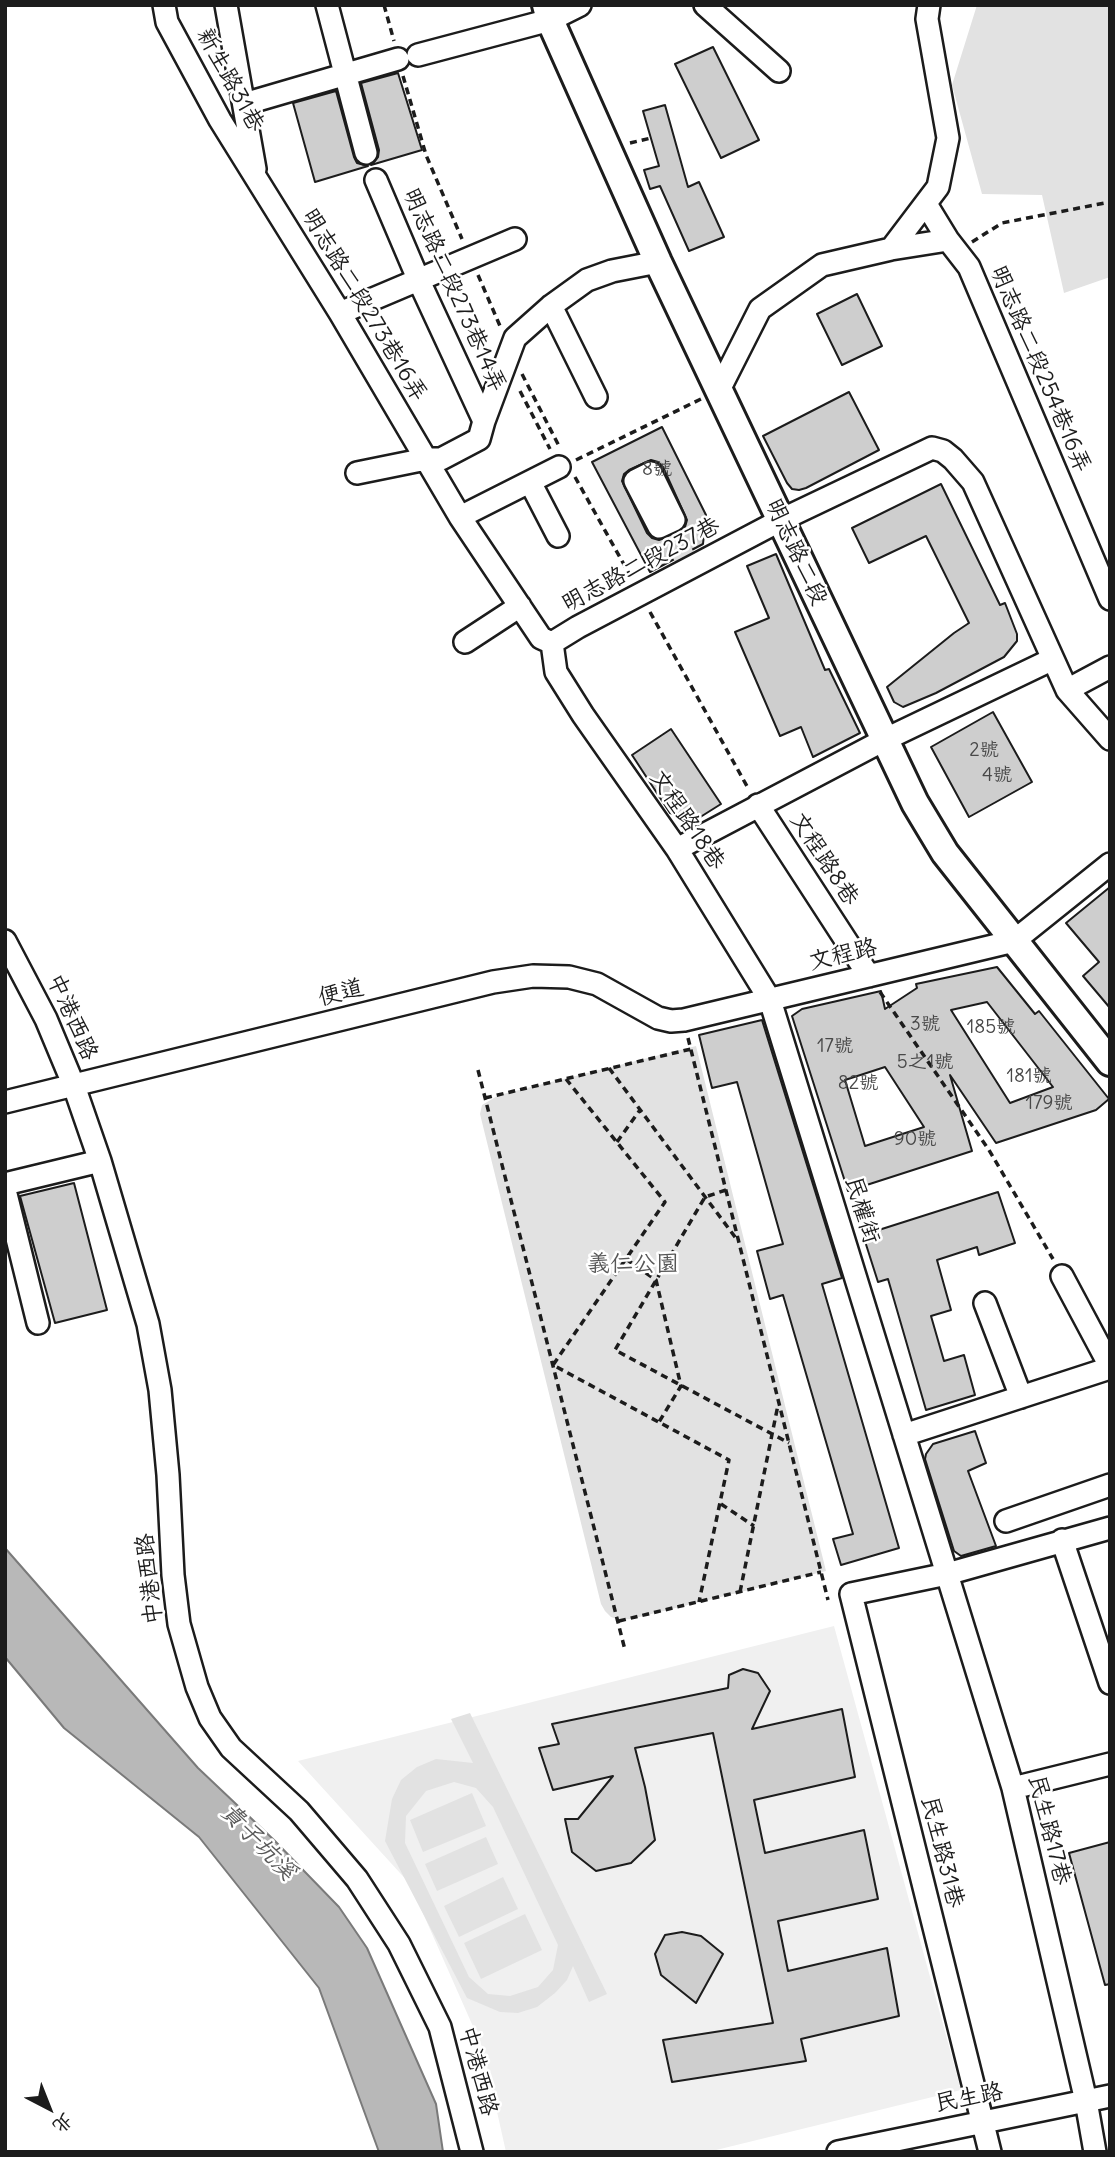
<!DOCTYPE html>
<meta charset="utf-8">
<style>
body{margin:0}
#map{position:relative;width:1115px;height:2157px;overflow:hidden;background:#fff;font-family:Delius,"LXGW WenKai TC",sans-serif}
canvas{display:block}
.frame{position:absolute;inset:0;border:7px solid #1c1c1c;pointer-events:none}
.north{position:absolute;left:14px;top:2073px;width:70px;height:70px;-webkit-text-stroke:5px #fff;paint-order:stroke;rotate:138deg;font-size:19px;font-weight:700;line-height:28px;text-align:center;color:#1c1c1c}
.north::after{content:'';display:block;margin:auto;width:24px;height:32px;background:#1c1c1c;clip-path:polygon(50% 0,100% 100%,50% 72%,0 100%)}
</style>
<div id="map">
<canvas width="1115" height="2157"></canvas>
<div class="frame"></div>
<div class="north">北</div>
</div>
<script>
const c = document.querySelector('canvas').getContext('2d');
c.lineJoin = 'round';
function paint(path, color) {
  c.fillStyle = color;
  c.fill(path, 'evenodd');
}
function shape(rows) {
  const path = new Path2D();
  for (const r of rows) {
    path.moveTo(r[0], r[1]);
    for (let i = 2; i < r.length; i += 2) path.lineTo(r[i], r[i + 1]);
  }
  return path;
}
function trace(path, color, width, dash) {
  c.strokeStyle = color;
  c.lineWidth = width;
  c.lineCap = dash ? 'butt' : 'round';
  c.setLineDash(dash || []);
  c.stroke(path);
}
function label(font, color, halo, rows, align = 'center') {
  c.font = font + ' Delius,"LXGW WenKai TC",sans-serif';
  c.lineWidth = 5;
  c.setLineDash([]);
  c.textBaseline = 'middle';
  c.strokeStyle = halo;
  c.fillStyle = color;
  for (const [text, x, y, turn = 0] of rows) {
    c.save();
    c.translate(x, y);
    c.rotate((+turn || 0) * Math.PI / 180);
    c.textAlign = isNaN(turn) ? turn : align;
    if (halo) c.strokeText(text, 0, 0);
    c.fillText(text, 0, 0);
    c.restore();
  }
}
const built = shape([
 [834,1626,961,2090,708,2152,506,2152,483,2049,410,1884,298,1761]
]);
const green = shape([
 [977,5,1110,5,1110,277,1064,293,1042,195,982,194,952,85],
 [696,1046,826,1571,631,1619,620,1620,611,1617,605,1611,601,1604,480,1114,482,1105,499,1095],
 [470,1713,607,1994,589,2002,573,1966,567,1980,555,1993,537,2007,518,2013,500,2012,467,1998,385,1841,392,1799,401,1780,417,1767,436,1759,473,1763,451,1719],
 [454,1782,476,1788,493,1807,558,1945,553,1970,538,1987,510,1996,488,1994,469,1977,405,1843,406,1816,426,1791],
 [472,1793,486,1826,423,1852,410,1820],
 [486,1837,498,1864,437,1891,425,1864],
 [503,1877,518,1909,459,1937,444,1906],
 [525,1914,542,1950,481,1979,464,1943]
]);
const water = shape([
 [5,1548,198,1768,274,1840,339,1907,367,1948,436,2104,443,2152,379,2152,319,1988,199,1837,64,1728,5,1657,5,1548]
]);
const building = shape([
 [713,47,759,140,721,158,675,64,713,47],
 [398,73,422,150,371,165,378,157,379,150,361,83,398,73],
 [336,91,354,157,357,163,368,166,315,182,293,103,336,91],
 [665,105,688,187,699,182,724,237,689,251,660,186,650,189,644,170,659,166,643,111,665,105],
 [857,294,882,346,842,365,817,314,857,294],
 [849,392,879,450,806,488,799,490,792,489,787,483,763,436,849,392],
 [662,427,706,515,703,544,650,572,592,462,662,427],
 [651,460,658,462,663,467,687,520,685,527,680,532,659,540,652,538,647,533,622,481,624,474,629,470,651,460],
 [941,484,1000,605,1005,603,1017,634,1017,641,1004,657,936,693,903,707,894,702,887,687,954,633,969,623,926,536,869,563,852,528,941,484],
 [776,554,825,670,829,669,860,733,813,757,801,727,780,736,735,632,769,618,747,566,776,554],
 [993,712,1032,782,969,817,931,747,993,712],
 [671,729,721,804,694,821,670,813,632,755,671,729],
 [1110,887,1110,1008,1083,976,1099,962,1066,923,1110,887],
 [997,967,1035,1014,1039,1011,1109,1099,1096,1110,996,1143,950,1075,972,1151,848,1191,792,1016,802,1009,881,991,885,1009,917,988,916,984,997,967],
 [987,1002,1053,1087,1010,1103,951,1010,987,1002],
 [885,1067,924,1127,865,1146,845,1080,885,1067],
 [762,1020,842,1278,822,1284,899,1548,841,1565,833,1539,853,1534,783,1295,770,1299,757,1251,783,1244,737,1082,712,1088,699,1035,762,1020],
 [74,1183,107,1310,55,1323,20,1196,74,1183],
 [998,1192,1015,1243,979,1255,977,1247,937,1260,951,1310,931,1316,944,1361,964,1355,975,1395,926,1410,888,1279,878,1282,863,1235,998,1192],
 [975,1431,986,1463,968,1471,996,1546,961,1556,954,1551,925,1459,926,1454,933,1444,975,1431],
 [743,1669,758,1673,770,1691,752,1729,842,1709,855,1777,754,1800,765,1853,864,1830,878,1899,778,1921,788,1971,887,1948,899,2016,801,2039,806,2061,672,2082,663,2040,773,2023,713,1733,635,1748,645,1787,655,1840,631,1863,596,1871,572,1852,565,1819,578,1819,613,1776,553,1790,539,1748,559,1744,552,1724,728,1688,729,1675,743,1669],
 [1110,1842,1110,1984,1105,1985,1069,1853,1110,1842],
 [682,1932,701,1936,723,1954,696,2003,661,1975,655,1954,665,1935,682,1932]
]);
const minorTunnel = shape([
 [667,524,690,568]
]);
const path = shape([
 [384,5,394,41],
 [403,76,426,155,462,239],
 [630,143,651,138],
 [972,242,1002,223,1110,202],
 [478,275,500,326],
 [522,374,560,448],
 [520,391,550,449],
 [576,460,701,399],
 [575,477,631,577],
 [650,612,748,788],
 [880,992,989,1150,1053,1259],
 [688,1038,828,1600],
 [609,1068,738,1241],
 [478,1070,625,1650],
 [566,1079,665,1202,553,1365,729,1460,699,1602],
 [485,1098,691,1049],
 [617,1142,640,1110],
 [726,1190,705,1197,615,1350,789,1443],
 [626,1259,656,1280,681,1386,659,1422],
 [721,1504,754,1526],
 [740,1592,778,1405],
 [619,1621,821,1572]
]);
const minor = shape([
 [164,5,167,22,220,120,340,313,460,517,541,638,552,643],
 [226,5,255,169],
 [327,5,366,153],
 [705,5,779,71],
 [418,55,550,20,580,5],
 [244,104,398,59],
 [376,180,419,281,484,421],
 [926,204,948,240,969,267,1110,599],
 [891,249,938,187,948,138,927,19,929,5],
 [551,306,596,397],
 [340,313,515,239],
 [719,390,760,309,822,265,891,249,948,240],
 [357,473,426,459,441,459,479,439,484,421,515,338,551,306,587,280,612,271,658,262],
 [651,473,674,520,659,527,635,481,651,473],
 [530,482,558,536],
 [460,517,559,467],
 [465,642,520,606],
 [1053,659,1067,690,1110,739],
 [1067,690,1110,667],
 [758,805,869,976],
 [677,849,884,740,1053,659,973,482,953,459,943,451,932,448,781,520,578,627,552,643,556,672,583,715,677,849,770,1000,1013,1788,1086,2101,1095,2152],
 [5,941,46,1019,74,1086,100,1161,148,1324,160,1390,168,1475,173,1575,179,1624,197,1687,210,1718,231,1748,299,1811,357,1879,399,1944,440,2027,472,2152],
 [5,1102,493,982,533,976,569,977,597,984,658,1018,671,1021,684,1020,1014,941,1110,864],
 [5,1184,100,1161],
 [5,1190,38,1323],
 [1062,1276,1110,1366],
 [985,1303,1021,1397],
 [904,1435,1110,1368],
 [1006,1521,1110,1485],
 [1062,1540,1110,1683],
 [1013,1788,1110,1764],
 [838,2152,1110,2096],
 [990,2152,851,1594,947,1574,1110,1528]
]);
const major = shape([
 [546,5,550,20,658,262,915,803,945,853,1110,1062]
]);
const numberNames = [
 ["8號",657,470],
 ["2號",984,751],
 ["4號",997,776],
 ["3號",925,1025],
 ["185號",991,1028],
 ["17號",835,1047],
 ["5之1號",925,1063],
 ["181號",1029,1077],
 ["82號",858,1084],
 ["179號",1049,1104],
 ["90號",915,1140]
];
const streetNames = [
 ["新生路31巷",230,80,61],
 ["明志路二段273巷14弄",454,290,66],
 ["明志路二段273巷16弄",364,305,59],
 ["明志路二段254巷16弄",1040,369,67],
 ["明志路二段",796,552,65],
 ["明志路二段237巷",641,565,-28],
 ["文程路18巷",687,820,56],
 ["文程路8巷",824,859,57],
 ["文程路",843,955,-13],
 ["便道",341,993,-14],
 ["中港西路",72,1017,66],
 ["民權街",862,1210,73],
 ["中港西路",150,1579,-96],
 ["民生路17巷",1049,1830,76],
 ["民生路31巷",942,1852,76],
 ["中港西路",478,2071,75],
 ["民生路",969,2098,-11]
];
const parkNames = [
 ["義仁公園",633,1264]
];
const waterNames = [
 ["貴子坑溪",258,1842,46]
];
paint(built, '#f0f0f0');
paint(green, '#e2e2e2');
paint(water, '#b8b8b8');
trace(water, '#7a7a7a', 2);
paint(building, '#cecece');
trace(building, '#1c1c1c', 2);
trace(minorTunnel, '#ddd', 21, [21, 10]);
trace(minor, '#1c1c1c', 26);
trace(major, '#1c1c1c', 32);
trace(path, '#1c1c1c', 3.5, [7, 5]);
trace(minor, '#fff', 21);
trace(major, '#fff', 26);
label('19px', '#484848', null, numberNames);
label('23px', '#1c1c1c', '#fff', streetNames);
label('23px', '#575757', '#fff', parkNames);
label('italic 24px', '#5a5a5a', '#fff', waterNames);
</script>
